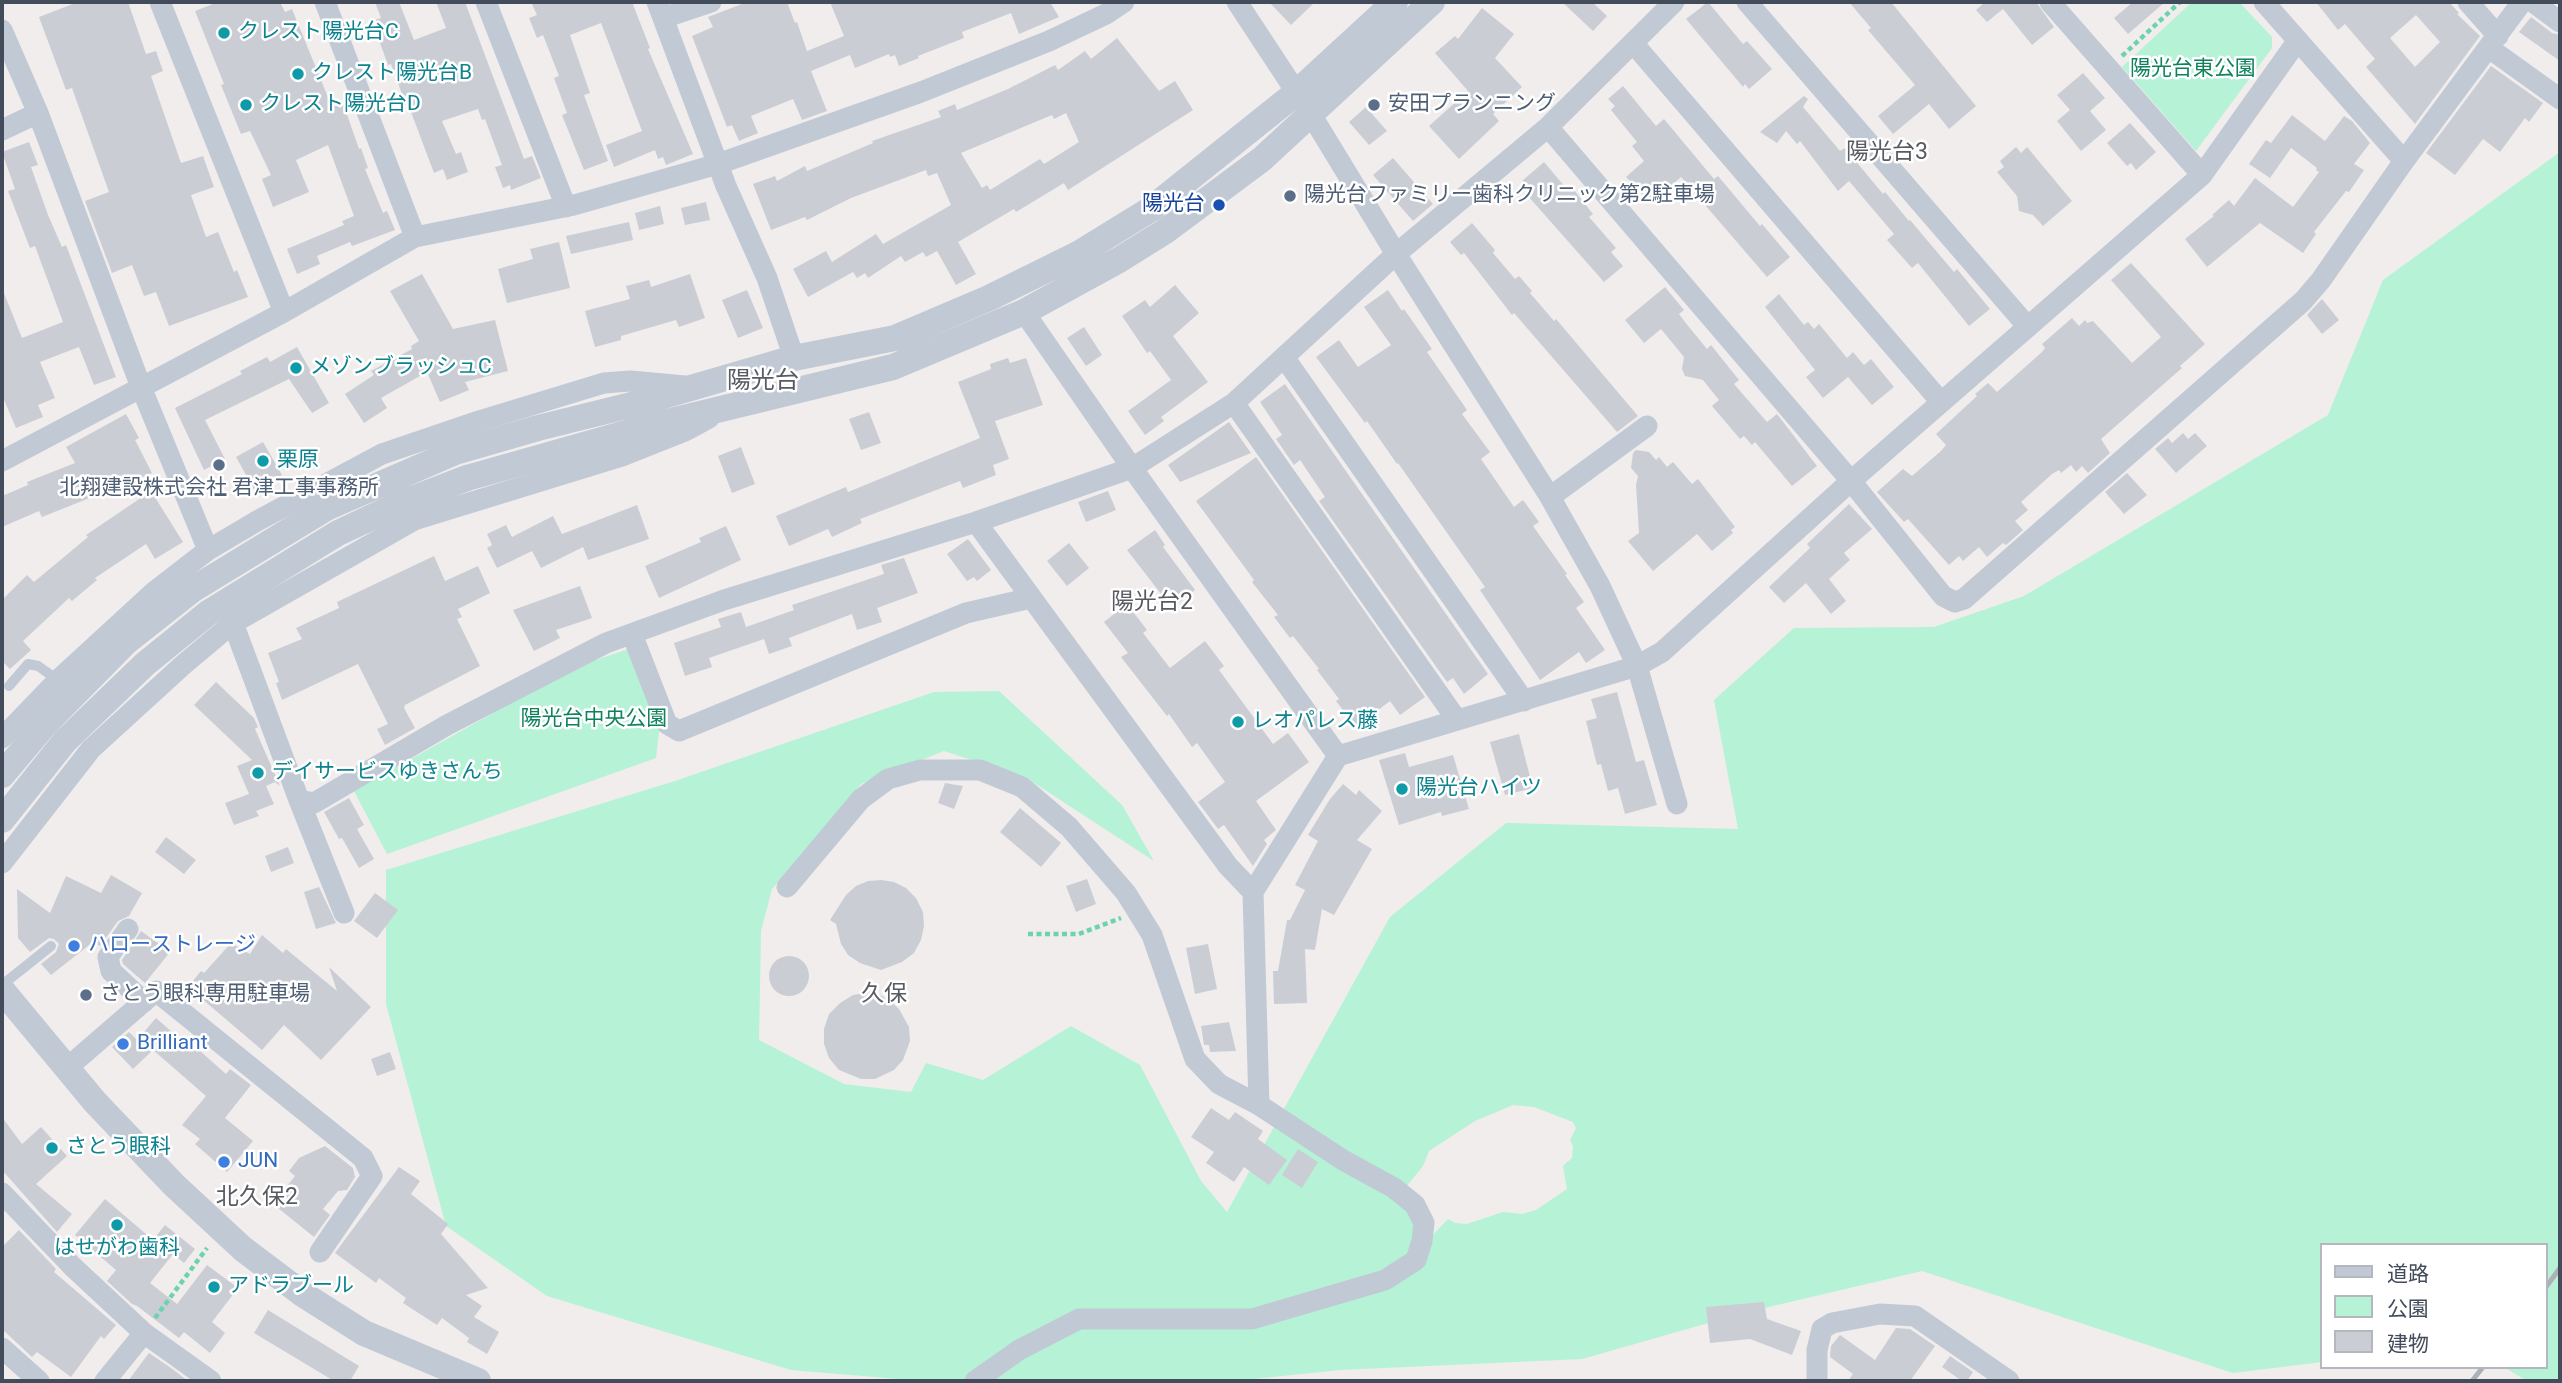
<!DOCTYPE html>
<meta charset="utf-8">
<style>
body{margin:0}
#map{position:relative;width:2562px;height:1383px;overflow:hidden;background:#f0edec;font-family:Roboto,"Noto Sans JP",sans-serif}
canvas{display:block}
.frame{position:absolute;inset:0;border:4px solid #434c5b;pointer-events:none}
.legend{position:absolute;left:2320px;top:1243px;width:228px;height:126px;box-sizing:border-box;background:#fff;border:2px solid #b4b7bd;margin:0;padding:9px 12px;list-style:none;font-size:21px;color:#434c5b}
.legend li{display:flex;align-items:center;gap:14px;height:35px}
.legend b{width:35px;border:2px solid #b4b7bd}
</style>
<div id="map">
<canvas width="2562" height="1383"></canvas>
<div class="frame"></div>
<ul class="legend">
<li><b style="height:9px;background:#c1c9d5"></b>道路</li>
<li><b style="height:19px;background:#b5f2d6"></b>公園</li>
<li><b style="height:19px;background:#cbcdd5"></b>建物</li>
</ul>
</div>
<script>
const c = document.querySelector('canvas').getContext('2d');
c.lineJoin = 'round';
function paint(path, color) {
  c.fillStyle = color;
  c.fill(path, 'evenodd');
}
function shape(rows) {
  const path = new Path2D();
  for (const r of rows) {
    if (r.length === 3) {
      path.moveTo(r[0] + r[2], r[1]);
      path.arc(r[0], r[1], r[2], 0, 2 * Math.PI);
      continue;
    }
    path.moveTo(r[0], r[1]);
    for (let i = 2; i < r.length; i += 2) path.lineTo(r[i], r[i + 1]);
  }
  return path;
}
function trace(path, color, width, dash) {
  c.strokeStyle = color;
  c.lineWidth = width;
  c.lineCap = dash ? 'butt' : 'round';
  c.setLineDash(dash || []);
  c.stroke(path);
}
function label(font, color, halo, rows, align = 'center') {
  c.font = font + ' Roboto,"Noto Sans JP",sans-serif';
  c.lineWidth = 5;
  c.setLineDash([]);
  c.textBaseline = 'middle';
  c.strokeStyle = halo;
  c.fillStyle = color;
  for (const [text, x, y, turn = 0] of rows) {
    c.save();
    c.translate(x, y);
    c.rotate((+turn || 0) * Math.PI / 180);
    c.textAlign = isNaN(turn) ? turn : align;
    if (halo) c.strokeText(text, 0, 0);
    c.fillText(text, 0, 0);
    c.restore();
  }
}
const green = shape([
 [2192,2,2239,2,2272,37,2272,48,2196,151,2122,67],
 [2560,152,2560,1381,2527,1381,2504,1367,2546,1367,2546,1245,2322,1245,2322,1362,2233,1373,1922,1271,1743,1313,1582,1359,1340,1370,1234,1381,923,1381,791,1370,547,1296,446,1226,386,1004,386,870,675,781,934,692,999,691,1122,805,1154,861,1025,777,944,751,861,784,772,889,761,931,759,1040,844,1084,911,1092,926,1063,983,1080,1071,1026,1140,1065,1201,1181,1227,1212,1390,917,1506,823,1738,829,1714,700,1794,628,1934,627,2024,596,2328,415,2383,280],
 [1513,1105,1534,1107,1573,1122,1576,1128,1570,1140,1573,1146,1572,1158,1563,1166,1567,1189,1536,1210,1522,1214,1503,1212,1467,1224,1455,1223,1448,1219,1432,1236,1406,1187,1423,1166,1429,1151,1475,1121],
 [629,649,654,705,659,732,656,758,387,854,354,791,577,666]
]);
const building = shape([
 [78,2,128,2,146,54,156,51,163,71,151,76,181,163,203,156,214,187,191,195,206,237,218,232,234,272,237,270,248,297,169,326,156,292,144,296,132,265,112,273,85,201,109,192,72,88,66,90,39,17],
 [218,2,280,2,285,12,292,9,332,107,343,103,359,149,361,148,368,168,365,169,383,213,387,211,395,230,352,246,350,242,317,256,320,264,297,274,287,249,344,225,342,221,354,216,328,145,296,160,309,192,273,207,262,179,271,175,250,131,241,134,221,85,224,84,195,11],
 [375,2,399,2,414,40,446,28,436,2,465,2,524,159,532,156,541,178,511,190,510,185,503,188,495,167,502,165,485,119,482,120,478,109,442,121,456,154,461,152,468,172,447,180,443,169,434,173,408,104,406,105,391,64,388,65,372,21,381,18],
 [531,2,632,2,650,48,648,49,693,154,666,165,663,157,658,159,655,150,614,167,606,145,642,131,601,23,570,35,590,93,584,95,608,161,584,170,562,115,567,113,554,78,559,76,543,35,537,38,529,18,537,15],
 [747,2,787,2,795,23,797,22,807,51,844,36,830,2,1050,2,1059,17,1019,34,1011,13,962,32,964,38,918,56,919,58,899,66,895,55,890,57,889,54,855,68,850,55,811,71,827,111,802,120,793,99,751,116,758,133,739,141,732,125,727,127,692,36,713,27,708,17],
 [1269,2,1315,2,1291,25],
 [1562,2,1592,2,1607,16,1593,31],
 [1708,2,1743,44,1747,41,1772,69,1749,89,1745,84,1743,87,1686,19],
 [1849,2,1891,2,1976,106,1949,129,1929,104,1893,134,1878,116,1915,85,1868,30,1871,28],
 [1985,2,2036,2,2054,27,2032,45,2003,9,1987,22,1976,10],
 [2133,2,2165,2,2128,34,2114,18],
 [2316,2,2449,2,2459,13,2457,14,2480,36,2415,124,2366,67,2375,59,2345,24,2338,30],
 [2416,15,2440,42,2415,67,2390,38],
 [1482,8,1514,34,1495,58,1522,87,1493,114,1499,121,1459,159,1429,126,1468,91,1435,53,1455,36,1458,39],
 [2531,17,2552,33,2560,35,2560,61,2519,32],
 [1117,38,1159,91,1175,81,1193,110,1068,190,1064,183,1016,212,1014,209,958,242,976,274,956,285,937,251,926,257,923,252,905,262,901,256,868,278,865,273,857,278,853,272,808,297,793,269,826,251,832,262,876,234,883,244,951,205,937,173,928,176,926,170,851,198,807,220,805,217,771,230,753,184,775,176,777,181,805,166,807,171,873,143,872,141,941,117,938,111,955,104,957,110,1008,89,1055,65,1058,70,1085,51,1091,59],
 [1066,113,1079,142,1044,164,1040,159,990,190,987,185,982,188,961,153,1052,115,1054,119],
 [2491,66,2543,103,2529,122,2525,118,2500,152,2483,139,2455,175,2426,153],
 [2083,73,2105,98,2090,111,2106,130,2081,151,2057,121,2070,110,2057,95],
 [1623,86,1656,126,1664,119,1714,179,1718,176,1760,226,1762,224,1790,257,1767,277,1681,177,1651,203,1626,177,1644,161,1632,146,1637,142,1611,110,1615,106,1608,99],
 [1804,96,1808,99,1803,107,1840,151,1845,148,1883,194,1885,192,1909,221,1910,220,1954,272,1957,269,1990,309,1969,326,1918,263,1912,268,1887,240,1894,234,1849,181,1838,191,1800,141,1797,144,1786,131,1777,143,1760,132],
 [1366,107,1387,131,1369,145,1349,122],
 [2292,115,2325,141,2344,116,2352,121,2370,143,2354,164,2364,170,2349,192,2346,191,2314,232,2316,234,2303,253,2260,223,2207,267,2185,239,2214,216,2212,215,2229,200,2234,206,2255,178,2293,207,2319,172,2316,170,2317,168,2291,148,2270,178,2249,164,2266,140,2271,143],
 [2130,123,2156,152,2136,170,2131,163,2127,166,2107,143],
 [29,142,38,165,31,167,48,215,62,247,66,245,116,377,94,385,79,347,40,362,55,398,38,405,43,417,16,428,2,395,2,288,22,338,63,322,35,246,30,248,8,191,15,189,2,152],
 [2016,147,2021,153,2027,147,2072,201,2043,226,2033,215,2019,211,2017,196,1997,172,2004,167,2000,161],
 [1393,158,1433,204,1413,221,1373,175],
 [1544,162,1566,188,1570,185,1593,214,1589,217,1616,248,1611,252,1623,266,1604,282,1528,196,1532,193,1522,181],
 [706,202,710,220,685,225,681,208],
 [660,206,664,224,639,230,635,213],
 [629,222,633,240,571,254,566,236],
 [1472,223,1495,250,1493,253,1515,279,1519,276,1532,291,1530,293,1554,321,1556,319,1638,416,1617,432,1514,313,1512,315,1464,253,1461,255,1450,242],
 [559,242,570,288,507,303,498,269,533,259,530,249],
 [2131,263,2205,344,2180,366,2182,368,2101,439,2110,453,2088,473,2082,466,2076,472,2071,465,2061,473,2059,470,2052,474,2021,502,2028,510,2015,521,2023,530,2006,545,2003,543,1987,557,1979,547,1963,561,1959,556,1949,565,1908,519,1904,522,1877,492,1903,469,1912,476,1941,451,1946,445,1936,434,1977,396,1975,394,1988,383,1997,392,2042,352,2045,348,2042,344,2072,318,2079,326,2085,320,2087,323,2093,321,2132,363,2161,337,2111,280],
 [422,274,453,329,495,320,508,371,465,382,469,390,440,402,427,372,381,398,387,408,364,423,345,394,374,375,371,371,412,349,411,346,419,341,390,291],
 [690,274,705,318,679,327,676,320,621,336,621,340,595,347,585,311,630,299,626,286,649,280,651,287],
 [1175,285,1199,313,1173,336,1208,382,1161,417,1164,421,1145,435,1128,411,1171,380,1150,351,1147,353,1122,316,1145,300,1150,307],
 [1665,287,1684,310,1679,314,1685,322,1707,349,1711,345,1739,380,1734,384,1767,422,1777,414,1817,466,1792,486,1755,442,1752,445,1744,436,1740,439,1712,406,1719,400,1703,380,1685,376,1682,369,1684,357,1661,329,1644,343,1625,320],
 [747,290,763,328,738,338,722,300],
 [1388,290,1402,311,1404,309,1432,349,1427,352,1467,410,1462,414,1490,452,1481,459,1514,507,1523,500,1539,522,1533,526,1567,574,1565,575,1584,602,1576,608,1605,650,1586,663,1579,652,1540,680,1480,590,1485,587,1398,463,1397,464,1367,421,1365,423,1316,357,1339,340,1358,367,1391,345,1364,307],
 [1779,294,1804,325,1808,322,1814,329,1819,324,1847,358,1853,352,1864,365,1871,359,1894,387,1872,405,1848,377,1823,398,1806,377,1815,370,1765,307],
 [2322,299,2339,320,2322,334,2307,315],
 [1084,327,1102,355,1086,366,1067,338],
 [297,347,329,403,312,413,289,379,205,420,225,459,204,470,175,408,242,374,240,371,267,357,270,362],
 [1008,358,1010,363,1026,358,1043,405,995,421,1009,459,993,465,996,475,963,488,960,481,860,519,862,523,832,537,828,529,789,546,776,516,846,487,848,492,980,438,958,382,991,369,990,364],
 [1285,384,1488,674,1464,694,1453,678,1447,682,1319,501,1325,497,1300,460,1294,465,1276,439,1282,435,1260,402],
 [869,412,881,443,861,450,849,419],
 [126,414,139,438,135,440,152,473,42,517,39,511,2,527,2,496,28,485,27,482,75,463,66,447],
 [1229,422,1251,453,1180,482,1168,465],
 [2183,433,2188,439,2195,433,2207,446,2176,473,2155,449,2168,438,2172,443],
 [263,442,282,475,255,491,236,457],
 [741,447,755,484,732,493,718,456],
 [1636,450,1649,452,1656,460,1659,457,1667,467,1673,462,1692,484,1698,479,1735,527,1731,530,1733,533,1712,551,1697,534,1653,571,1628,541,1639,533,1636,485,1638,476,1631,468,1633,453],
 [1256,457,1425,697,1400,715,1390,701,1356,727,1336,701,1339,699,1317,670,1319,669,1293,636,1290,638,1274,617,1278,615,1252,582,1254,580,1196,501],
 [2127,473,2147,495,2124,514,2105,492],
 [151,491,183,542,155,559,146,544,95,578,97,580,72,601,69,598,23,641,31,650,10,669,2,661,2,600,27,575,34,582,88,537,86,535],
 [1108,491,1116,510,1086,522,1078,502],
 [1849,504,1872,529,1844,553,1850,560,1829,579,1846,601,1831,614,1806,583,1784,603,1769,587,1810,548,1807,544],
 [637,505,649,539,588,560,583,547,541,568,532,551,497,568,487,548,492,545,487,534,506,525,512,537,553,516,562,534],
 [726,526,741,560,659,598,645,566,701,542,699,538],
 [1155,530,1165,545,1163,547,1195,590,1172,608,1127,550],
 [968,539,991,570,977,581,974,577,967,581,947,554],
 [1069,543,1089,568,1067,586,1047,561],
 [434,556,445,581,478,566,490,593,458,609,462,617,457,619,480,666,405,705,404,708,415,728,385,745,377,729,388,724,358,664,282,700,276,683,279,682,268,653,302,639,296,628,339,608,337,602],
 [904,558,918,593,877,608,882,622,857,630,852,614,789,638,792,646,769,654,764,639,709,658,712,667,685,676,674,643,721,627,718,619,741,612,746,627,794,610,792,605,884,574,881,565],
 [580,586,592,618,556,630,560,638,534,651,513,610],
 [1127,604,1147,630,1143,633,1170,668,1205,641,1224,666,1219,670,1273,744,1288,733,1309,762,1256,801,1276,830,1264,840,1267,844,1253,866,1224,825,1218,829,1198,802,1225,782,1197,743,1192,747,1169,714,1167,716,1121,657,1128,653,1104,622],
 [216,682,254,718,258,727,255,729,280,786,275,782,266,786,274,804,256,811,259,816,234,825,225,803,249,794,237,766,252,760,194,705],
 [1617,692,1636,762,1644,760,1657,805,1625,814,1618,788,1608,791,1601,764,1597,765,1586,721,1597,718,1591,699],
 [1519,734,1533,788,1505,795,1490,742],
 [1405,753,1409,767,1453,755,1469,809,1442,816,1441,812,1399,825,1379,760],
 [945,783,963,786,954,809,938,803],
 [1343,784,1356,795,1359,790,1382,811,1357,840,1372,849,1334,915,1322,909,1315,950,1305,949,1307,1003,1274,1004,1273,971,1278,971,1287,920,1290,920,1305,890,1295,885,1318,841,1308,835,1330,799],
 [349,798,364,825,357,829,374,859,359,868,342,838,339,839,324,812],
 [1020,808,1061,843,1041,867,1000,832],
 [166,837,196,860,184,874,155,852],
 [288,847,294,863,271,872,265,856],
 [111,875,142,893,129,916,118,921,100,946,93,942,51,975,41,964,56,952,59,944,54,939,49,938,30,952,18,938,17,889,50,913,66,876,101,893],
 [1087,879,1096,904,1076,912,1066,886],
 [881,880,894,882,906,888,916,898,923,912,924,926,921,940,914,953,902,962,881,970,860,963,848,955,841,944,836,924,830,920,846,895,856,886,868,881],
 [319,887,336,923,316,929,304,892],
 [375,893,398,910,377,938,354,921],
 [141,931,170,952,145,983,123,964,122,960],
 [262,935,283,953,286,949,337,991,329,967,371,1007,321,1060,284,1025,262,1050,188,987,201,971,204,973,231,943,250,954],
 [1208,944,1217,989,1195,994,1186,948],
 [789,976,20],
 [873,991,889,1000,899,1009,909,1027,910,1041,903,1060,894,1070,875,1079,861,1079,839,1070,829,1058,824,1044,824,1029,829,1014,840,1003,853,995],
 [156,1018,188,1046,191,1043,226,1074,230,1069,251,1085,225,1118,253,1141,227,1172,195,1144,200,1139,182,1125,206,1096,153,1050,133,1069,112,1047,129,1032,137,1040],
 [1229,1022,1236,1051,1210,1052,1209,1045,1204,1045,1201,1026],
 [390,1052,396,1069,377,1076,371,1059],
 [1211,1108,1229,1120,1235,1112,1263,1131,1258,1139,1287,1160,1269,1185,1244,1167,1234,1182,1206,1163,1214,1152,1191,1137],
 [2,1117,22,1144,41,1127,67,1156,36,1184,72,1214,57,1232,2,1170],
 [325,1146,353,1168,355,1177,347,1190,338,1191,323,1209,330,1215,314,1237,273,1204,295,1176,289,1171,299,1158],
 [1298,1149,1318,1162,1302,1188,1282,1175],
 [399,1167,420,1181,411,1194,448,1224,441,1234,488,1288,466,1295,482,1306,474,1317,499,1332,487,1354,467,1342,469,1338,442,1318,437,1325,403,1303,406,1298,379,1278,376,1283,335,1253],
 [105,1199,153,1240,165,1225,195,1249,184,1263,173,1254,150,1283,177,1304,207,1265,238,1288,212,1322,225,1333,210,1353,184,1332,179,1338,137,1306,132,1304,107,1281,116,1270,75,1235],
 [19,1230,56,1269,54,1272,116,1325,104,1339,101,1336,71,1377,37,1352,32,1357,2,1329,2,1247],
 [1764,1302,1767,1319,1801,1331,1792,1355,1750,1339,1710,1343,1706,1307],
 [268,1310,359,1366,350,1381,334,1381,254,1333],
 [1896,1328,1910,1329,1935,1346,1910,1381,1848,1381,1853,1374,1830,1357,1831,1346,1840,1335,1875,1360],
 [149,1353,171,1368,188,1381,128,1381],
 [1950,1356,1973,1372,1967,1381,1962,1381,1942,1367]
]);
const path = shape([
 [2122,56,2180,2],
 [1028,934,1079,934,1121,918],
 [155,1318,207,1248]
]);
const service = shape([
 [9,686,28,664,38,666,58,680],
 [2,985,51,946]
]);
const minor = shape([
 [160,2,284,312],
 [325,2,415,237],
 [486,2,566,207],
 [657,2,726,186,767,278,794,358],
 [1237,2,1312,116,1396,254,1550,497,1600,586,1637,666,1677,804],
 [1747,2,2028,327],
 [2050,2,2202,175],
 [2264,2,2404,161],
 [2468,2,2498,36],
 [2533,2,2560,22],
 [663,18,711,2],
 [2,30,38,113,141,387,208,550],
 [1633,43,1941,402],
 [2489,48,2560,99],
 [1548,127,1851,481,1943,596,1955,602,1964,599,2303,301,2321,280,2404,161,2522,2],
 [2,130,38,113],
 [1024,312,1132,468,1338,756],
 [1284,357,1524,701],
 [1234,403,1457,720],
 [2,461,284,312,415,237,574,205,718,164,921,92,1049,41,1106,14,1124,2],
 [1550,497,1647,426],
 [976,522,1228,866,1253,892],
 [233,623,299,800,314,803,447,725,606,643,724,600,976,522,1132,468,1234,403,1396,254,1548,127,1674,2],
 [632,634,667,724,679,731,966,613,1031,598],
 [2,738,58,680,155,591,208,550,257,521,382,454,479,421,604,383,630,381,685,386],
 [299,800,344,913],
 [2,863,91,749,183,665,233,623,414,520,622,456,685,431,709,418],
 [787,887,861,799,888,779,920,770,980,770,1022,787,1069,827,1126,893,1152,935,1195,1059,1219,1084,1259,1105,1343,1160,1394,1188,1415,1205,1424,1223,1422,1241,1416,1260,1385,1280,1252,1319,1079,1319,1019,1350,975,1381],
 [128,929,108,957,111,971,144,1002],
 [67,1068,156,991,363,1158,372,1176,320,1252],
 [1259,1105,1253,892,1338,756,1637,666,1662,652,1851,481,2202,175,2298,40],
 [2,1193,73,1267,144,1333,211,1381],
 [2,1348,39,1381],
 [105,1381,144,1333],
 [1817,1381,1817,1350,1822,1329,1832,1323,1880,1314,1915,1316,2009,1381]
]);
const tertiary = shape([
 [2,775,45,724,126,642,192,590,328,507,455,452,538,428,639,403,794,358,895,338,989,298,1078,254,1151,209,1296,93,1395,2],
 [2,820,65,741,145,664,208,613,338,533,402,503,467,478,651,426,893,367,1024,312,1119,260,1164,232,1262,159,1432,2],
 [2,990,95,1102,174,1185,243,1249,304,1295,364,1333,478,1381]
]);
const rail = shape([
 [2546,1287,2560,1268],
 [2472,1381,2483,1367]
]);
const markers = [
 [224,33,7,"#0f9aa8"],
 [298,74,7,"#0f9aa8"],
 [246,105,7,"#0f9aa8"],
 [1374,105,7,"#5c6f8a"],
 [1290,196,7,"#5c6f8a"],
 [1219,205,7,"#1a4fb4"],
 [296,368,7,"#0f9aa8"],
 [263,461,7,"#0f9aa8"],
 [219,465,7,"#5c6f8a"],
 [1238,722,7,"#0f9aa8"],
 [258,773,7,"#0f9aa8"],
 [1402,789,7,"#0f9aa8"],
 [74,946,7,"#3f7fe0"],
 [86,995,7,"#5c6f8a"],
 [123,1044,7,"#3f7fe0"],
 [52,1148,7,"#0f9aa8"],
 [224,1162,7,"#3f7fe0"],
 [117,1225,7,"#0f9aa8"],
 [214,1287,7,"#0f9aa8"]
];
const cultureNames = [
 ["クレスト陽光台C",238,33],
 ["クレスト陽光台B",312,74],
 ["クレスト陽光台D",260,105],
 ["メゾンブラッシュC",310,368],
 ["栗原",277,461],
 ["レオパレス藤",1252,722],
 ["デイサービスゆきさんち",272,773],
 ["陽光台ハイツ",1416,789],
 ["さとう眼科",66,1148],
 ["はせがわ歯科",117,1249,"center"],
 ["アドラブール",228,1287]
];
const parkNames = [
 ["陽光台東公園",2193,70],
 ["陽光台中央公園",594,720]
];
const serviceNames = [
 ["安田プランニング",1388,105],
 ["陽光台ファミリー歯科クリニック第2駐車場",1304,196],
 ["北翔建設株式会社 君津工事事務所",219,489,"center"],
 ["さとう眼科専用駐車場",100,995]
];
const transitNames = [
 ["陽光台",1205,205]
];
const shopNames = [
 ["ハローストレージ",88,946],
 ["Brilliant",137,1044],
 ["JUN",238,1162]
];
const neighbourhoodNames = [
 ["陽光台3",1887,153],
 ["陽光台2",1152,603],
 ["久保",884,995],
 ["北久保2",257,1198]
];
const quarterNames = [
 ["陽光台",763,382]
];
paint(green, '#b5f2d6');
paint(building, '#cbcdd5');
trace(path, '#6bd3b0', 4.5, [5, 3.5]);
trace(service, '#c1c9d5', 10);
trace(minor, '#c1c9d5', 21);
trace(tertiary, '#c1c9d5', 26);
trace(rail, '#aeb0b8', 5);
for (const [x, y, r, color] of markers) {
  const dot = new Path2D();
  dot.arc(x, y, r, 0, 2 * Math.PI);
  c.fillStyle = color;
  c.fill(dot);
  trace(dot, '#fff', 2.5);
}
label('21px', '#0d838f', '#fff', cultureNames, 'left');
label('21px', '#0f825b', '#fff', parkNames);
label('21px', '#4e5e75', '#fff', serviceNames, 'left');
label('21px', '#164399', '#fff', transitNames, 'right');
label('21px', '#366cbe', '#fff', shopNames, 'left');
label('23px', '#585b62', '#fff', neighbourhoodNames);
label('24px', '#585b62', '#fff', quarterNames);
</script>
